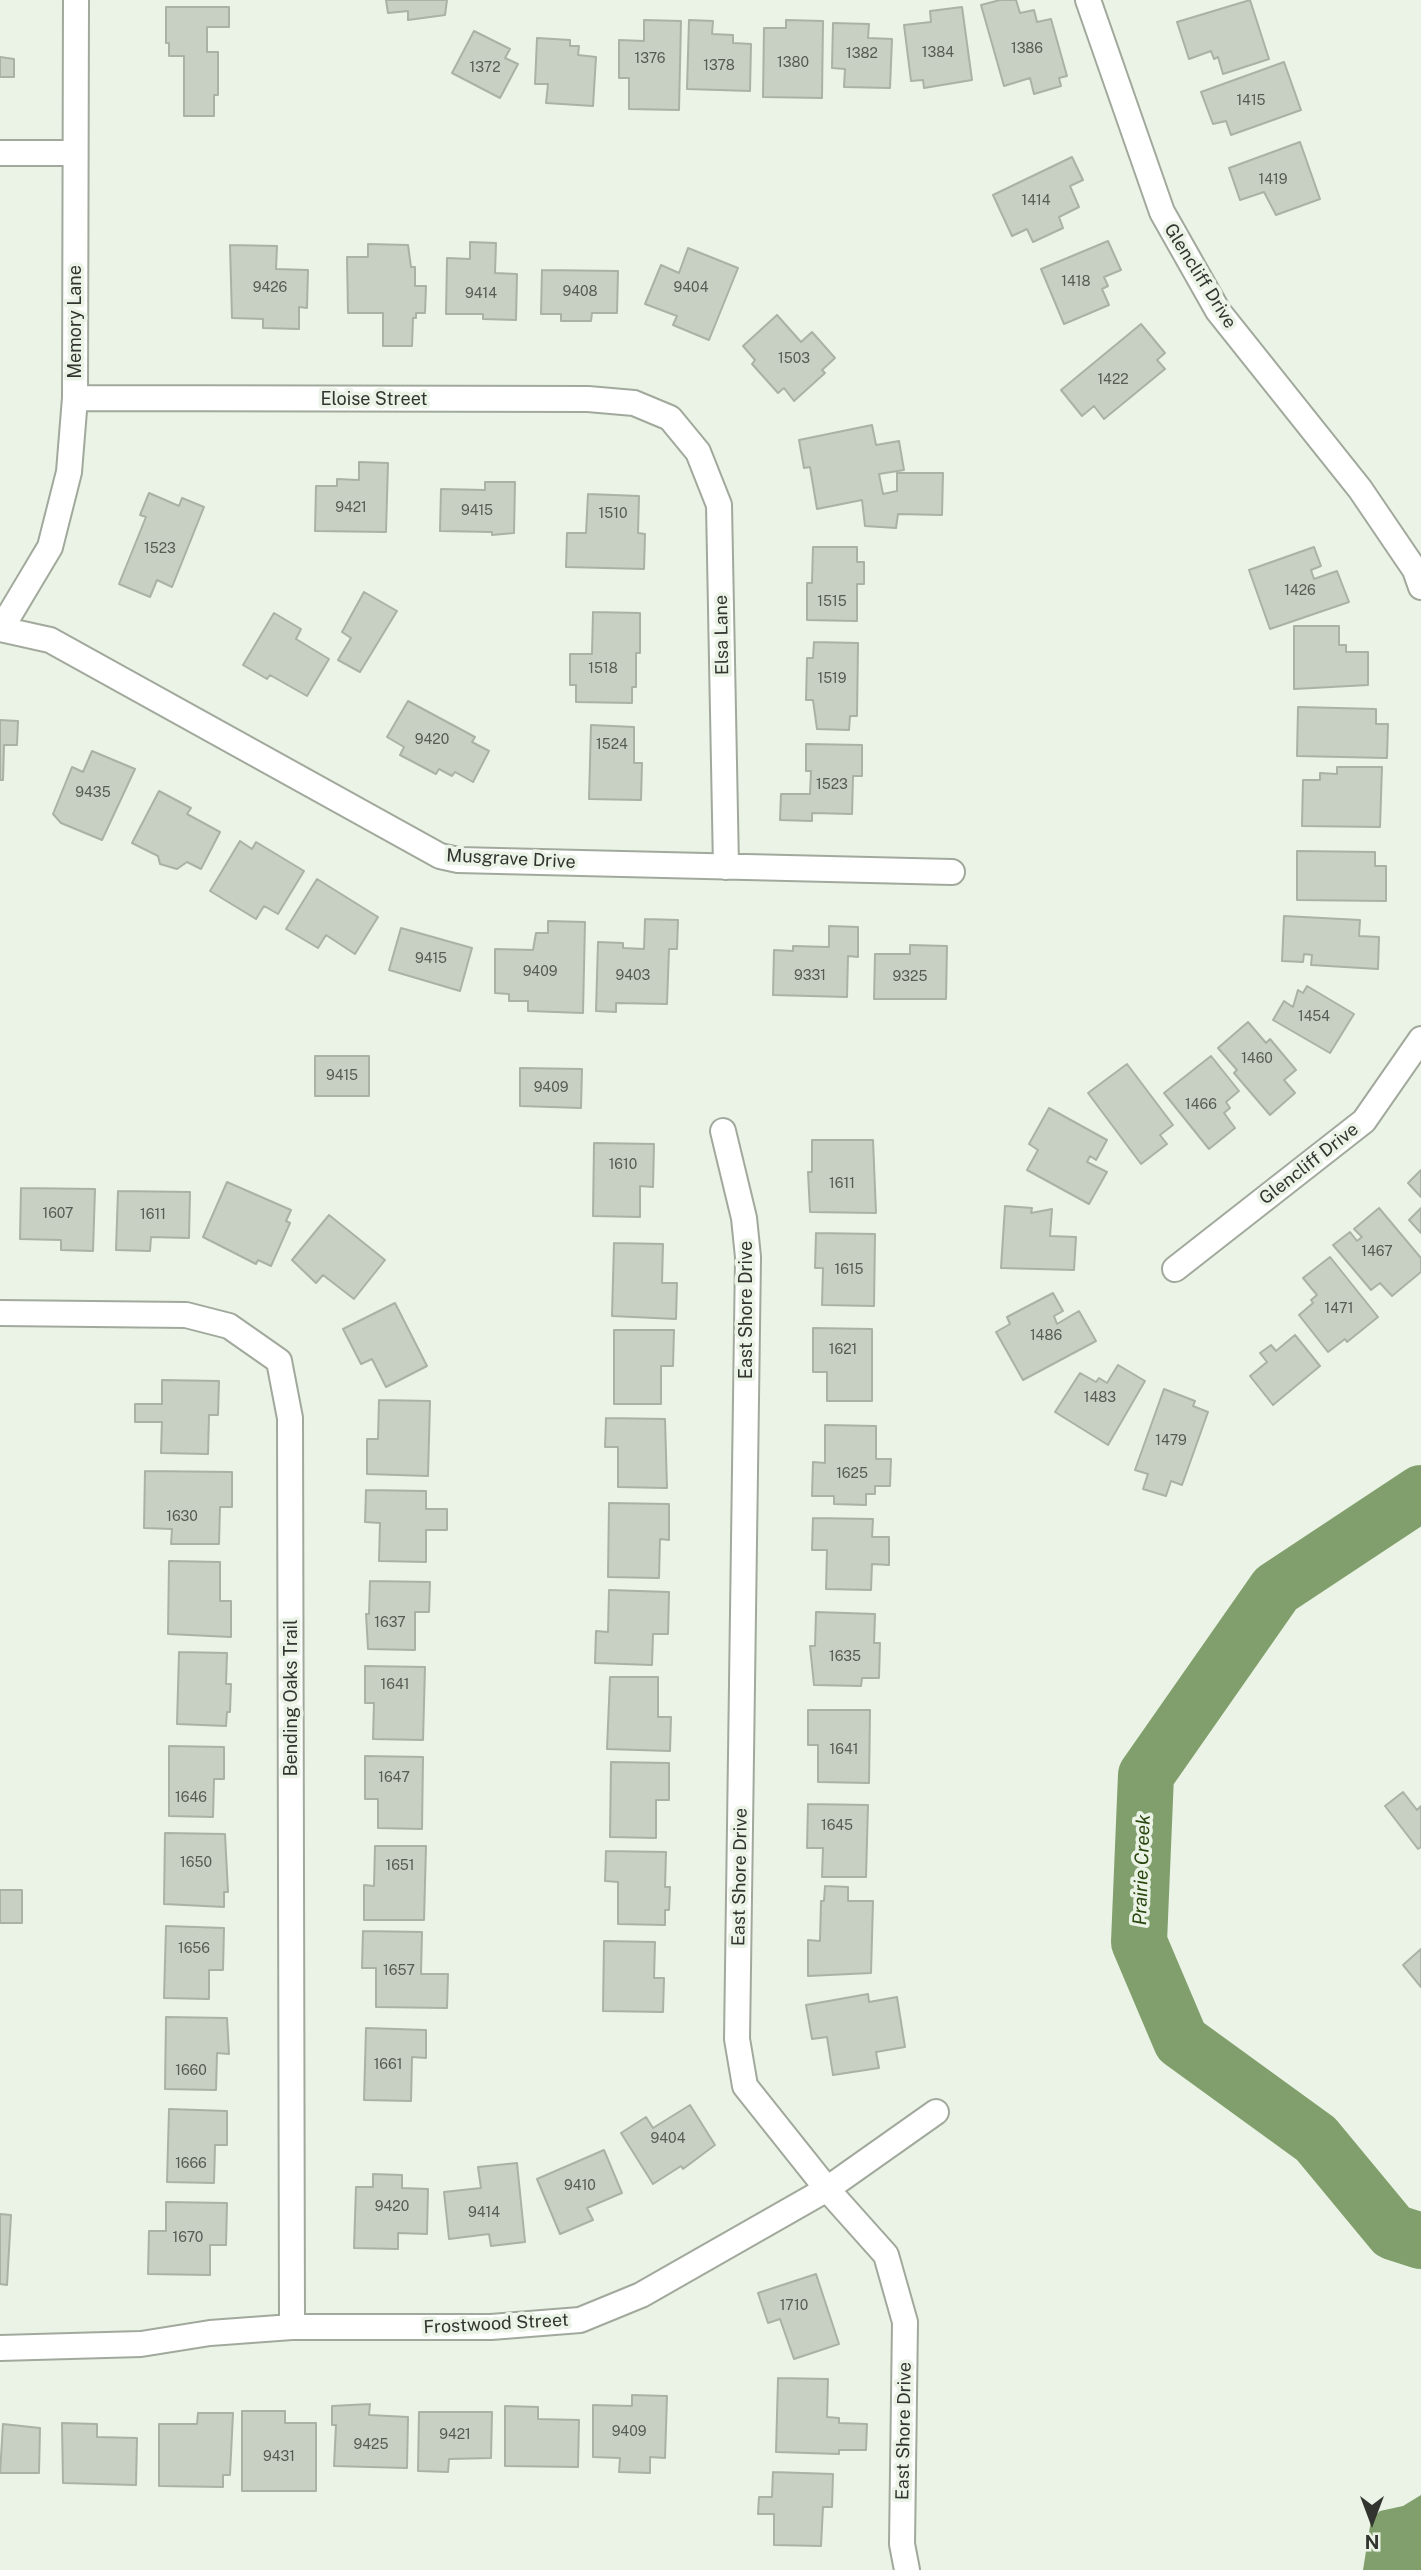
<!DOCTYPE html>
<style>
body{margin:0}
#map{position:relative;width:1421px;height:2570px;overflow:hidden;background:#eaf3e5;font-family:"Public Sans",sans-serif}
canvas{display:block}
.north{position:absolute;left:1337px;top:2486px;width:70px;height:70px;-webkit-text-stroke:5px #eaf3e5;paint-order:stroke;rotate:180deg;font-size:19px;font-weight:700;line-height:28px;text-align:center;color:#31342f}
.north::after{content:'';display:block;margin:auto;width:24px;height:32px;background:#31342f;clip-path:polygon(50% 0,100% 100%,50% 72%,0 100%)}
</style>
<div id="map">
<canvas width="1421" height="2570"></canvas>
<div class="north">N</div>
</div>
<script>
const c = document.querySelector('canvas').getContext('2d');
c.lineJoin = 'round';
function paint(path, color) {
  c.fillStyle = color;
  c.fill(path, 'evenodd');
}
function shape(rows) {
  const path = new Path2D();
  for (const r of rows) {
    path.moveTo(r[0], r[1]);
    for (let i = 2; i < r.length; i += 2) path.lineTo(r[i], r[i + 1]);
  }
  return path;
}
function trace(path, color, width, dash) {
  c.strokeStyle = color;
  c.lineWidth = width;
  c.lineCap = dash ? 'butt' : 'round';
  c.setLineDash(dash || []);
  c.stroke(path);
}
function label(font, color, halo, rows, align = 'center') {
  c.font = font + ' "Public Sans",sans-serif';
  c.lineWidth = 7;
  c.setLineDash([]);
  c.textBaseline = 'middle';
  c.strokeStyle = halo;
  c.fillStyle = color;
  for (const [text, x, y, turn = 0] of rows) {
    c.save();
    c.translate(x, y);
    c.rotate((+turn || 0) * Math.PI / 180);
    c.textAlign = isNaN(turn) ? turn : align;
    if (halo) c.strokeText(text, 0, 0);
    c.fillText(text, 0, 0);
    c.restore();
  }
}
const water = shape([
 [1421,2495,1421,2570,1363,2570,1371,2520,1380,2511,1403,2506]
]);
const river = shape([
 [1421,1493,1276,1589,1146,1775,1139,1942,1181,2041,1316,2139,1393,2232,1421,2241]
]);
const building = shape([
 [386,0,447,0,445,15,408,20,408,11,388,13,386,0],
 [1000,0,1016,0,1020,13,1034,10,1037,22,1051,19,1067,76,1059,78,1061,86,1034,94,1030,78,1004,86,981,5,1000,0],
 [1250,0,1269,59,1223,74,1218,57,1214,59,1211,51,1189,59,1177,22,1250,0],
 [166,7,229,7,229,27,207,27,207,52,218,52,218,95,214,95,214,116,184,116,184,56,169,56,169,43,166,43,166,7],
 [962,7,972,80,924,88,923,80,911,81,904,25,931,22,930,11,962,7],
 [644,20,681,21,679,110,629,109,629,78,619,78,619,40,644,41,644,20],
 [689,20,713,21,712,34,733,35,733,43,751,44,750,91,687,89,689,20],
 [786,20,823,21,822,98,763,97,764,28,786,28,786,20],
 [833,23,869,24,868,38,892,39,890,88,844,87,845,69,832,68,833,23],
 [474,31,510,49,505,58,518,64,500,98,452,73,474,31],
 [537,38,570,40,570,46,579,46,578,55,596,57,593,106,546,103,548,84,535,84,537,38],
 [0,57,14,59,14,77,0,77,0,57],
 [1284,62,1301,110,1231,135,1226,121,1213,124,1201,92,1284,62],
 [1300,142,1320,199,1276,215,1264,192,1240,200,1229,168,1300,142],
 [1072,157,1083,180,1070,186,1079,207,1059,217,1063,228,1033,242,1027,229,1012,236,993,195,1072,157],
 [1108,241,1121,270,1104,277,1108,286,1102,289,1109,305,1064,324,1041,269,1108,241],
 [470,242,496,243,495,273,517,274,516,320,483,319,483,314,446,314,447,258,470,259,470,242],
 [368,244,408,245,411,267,415,267,415,286,426,286,425,313,416,313,416,318,413,318,412,346,383,346,383,313,348,313,347,257,368,257,368,244],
 [230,245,277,246,276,269,308,270,307,308,299,307,299,329,263,328,263,319,232,318,230,245],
 [688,248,738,268,709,340,673,325,677,316,645,304,661,265,679,273,688,248],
 [542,270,618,271,617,313,592,313,591,321,561,321,561,314,541,314,542,270],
 [777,315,801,342,812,332,835,358,822,370,825,373,794,401,784,388,778,393,752,364,755,360,743,346,777,315],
 [1141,324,1165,353,1157,360,1165,369,1104,419,1094,406,1082,416,1061,390,1141,324],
 [872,425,876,445,899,441,904,470,879,474,883,494,897,491,897,473,943,473,942,515,898,514,896,528,865,526,862,500,817,509,810,467,804,468,799,440,872,425],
 [359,462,388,463,386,532,315,531,316,486,337,486,337,479,359,480,359,462],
 [485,482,515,482,514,533,492,535,492,532,440,531,441,489,485,490,485,482],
 [149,493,179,506,182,498,204,507,172,587,157,580,150,597,119,584,146,517,140,515,149,493],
 [588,494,639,496,638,533,645,534,644,569,566,567,567,533,586,533,588,494],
 [813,547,857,547,857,562,864,562,864,584,857,584,857,621,807,620,807,583,812,583,813,547],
 [1314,547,1321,566,1311,570,1314,579,1337,571,1349,602,1270,629,1249,570,1314,547],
 [364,592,397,611,360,672,338,660,351,638,342,632,364,592],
 [593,612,640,613,640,653,636,653,636,687,632,687,632,703,576,702,576,685,570,685,570,654,592,654,593,612],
 [274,613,301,629,296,639,329,659,307,696,270,675,267,679,243,665,274,613],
 [1294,626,1339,626,1339,645,1346,645,1346,652,1368,652,1368,685,1294,689,1294,626],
 [814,642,858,643,857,716,850,716,849,730,817,729,813,700,806,700,807,658,813,658,814,642],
 [408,701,475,737,472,742,489,751,473,782,455,772,452,776,439,769,436,774,400,755,404,747,387,737,408,701],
 [1298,707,1376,709,1376,724,1388,724,1387,758,1297,756,1298,707],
 [0,720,18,721,17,745,4,745,3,780,0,780,0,720],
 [591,725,634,727,634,763,642,763,641,800,589,799,591,725],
 [806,744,862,745,862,776,853,776,852,814,812,813,812,821,780,820,781,794,810,794,811,771,806,771,806,744],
 [92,751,135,769,102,840,61,823,53,814,72,767,83,772,92,751],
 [1337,767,1382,767,1380,827,1302,826,1303,780,1320,780,1320,773,1337,774,1337,767],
 [159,791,191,808,187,814,220,832,201,869,187,862,177,869,160,864,158,856,132,843,159,791],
 [240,841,252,849,256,842,304,871,278,914,264,906,256,919,210,891,240,841],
 [1297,851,1375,852,1375,866,1386,866,1386,901,1297,900,1297,851],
 [317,879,378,917,355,954,326,935,318,948,286,929,317,879],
 [1284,916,1360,920,1359,936,1379,937,1378,969,1311,965,1312,955,1304,954,1303,962,1282,961,1284,916],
 [645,919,678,920,677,949,669,949,667,1004,616,1003,616,1012,596,1011,598,942,623,943,623,948,644,949,645,919],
 [548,921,585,922,583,1013,528,1011,528,1001,509,1001,509,994,495,993,495,949,533,950,536,933,548,933,548,921],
 [829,926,858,927,858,957,848,956,847,997,773,995,774,950,793,951,793,946,829,947,829,926],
 [401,928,472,948,460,991,389,970,401,928],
 [910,945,947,946,946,999,874,999,875,954,910,954,910,945],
 [1307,986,1354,1014,1330,1053,1273,1020,1284,1001,1293,1007,1298,990,1303,993,1307,986],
 [1248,1022,1266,1043,1270,1039,1296,1070,1284,1080,1295,1093,1270,1115,1234,1073,1237,1070,1218,1048,1248,1022],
 [315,1056,369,1056,369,1096,315,1096,315,1056],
 [1211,1056,1239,1091,1226,1102,1230,1108,1224,1113,1235,1128,1209,1149,1164,1093,1211,1056],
 [1127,1064,1173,1125,1160,1135,1167,1144,1141,1164,1088,1093,1127,1064],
 [520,1068,582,1069,581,1108,520,1106,520,1068],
 [1049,1108,1107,1140,1096,1160,1090,1156,1087,1162,1107,1172,1089,1204,1027,1170,1038,1150,1029,1144,1049,1108],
 [812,1140,873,1140,876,1213,810,1212,808,1172,812,1172,812,1140],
 [594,1143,654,1144,653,1187,640,1186,640,1217,593,1216,594,1143],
 [1421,1170,1421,1197,1408,1183,1421,1170],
 [227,1182,291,1210,286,1221,290,1223,271,1266,258,1260,256,1264,203,1237,227,1182],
 [21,1188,95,1189,93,1251,61,1250,61,1240,20,1239,21,1188],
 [118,1191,190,1192,189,1238,151,1237,150,1251,116,1250,118,1191],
 [1005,1206,1032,1208,1031,1213,1052,1209,1050,1236,1076,1237,1074,1270,1001,1268,1005,1206],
 [1379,1208,1421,1258,1421,1272,1392,1296,1380,1283,1371,1290,1333,1245,1350,1232,1357,1241,1362,1237,1354,1229,1379,1208],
 [1421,1208,1421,1233,1409,1220,1421,1208],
 [329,1215,385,1260,354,1299,323,1275,316,1283,292,1260,329,1215],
 [816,1233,875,1234,874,1306,822,1305,823,1268,815,1268,816,1233],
 [614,1243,663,1244,662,1283,677,1283,676,1319,612,1316,614,1243],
 [1330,1257,1378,1317,1347,1342,1345,1339,1328,1352,1299,1315,1313,1303,1311,1300,1317,1295,1303,1278,1330,1257],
 [1053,1293,1063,1311,1054,1316,1057,1324,1079,1311,1096,1341,1023,1380,996,1332,1010,1324,1007,1317,1053,1293],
 [395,1303,427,1366,386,1387,372,1359,361,1364,343,1329,395,1303],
 [813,1328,872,1329,872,1401,827,1401,827,1372,813,1372,813,1328],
 [614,1330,674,1330,673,1366,661,1366,661,1404,614,1404,614,1330],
 [1295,1335,1320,1366,1273,1405,1250,1376,1267,1362,1260,1353,1271,1345,1276,1351,1295,1335],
 [1118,1365,1145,1381,1108,1445,1055,1412,1080,1373,1096,1382,1099,1378,1107,1383,1118,1365],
 [162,1380,219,1381,218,1415,209,1415,208,1454,161,1453,162,1422,135,1422,135,1404,162,1404,162,1380],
 [1164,1389,1195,1401,1193,1406,1208,1412,1182,1485,1171,1481,1166,1496,1143,1489,1148,1474,1135,1470,1164,1389],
 [379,1400,430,1401,428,1476,367,1474,367,1439,378,1439,379,1400],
 [606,1418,665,1419,667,1488,618,1487,618,1447,605,1447,606,1418],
 [825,1425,876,1426,876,1459,891,1459,890,1486,875,1486,875,1494,866,1494,866,1505,834,1504,834,1496,812,1496,813,1462,825,1463,825,1425],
 [145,1471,232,1472,232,1507,220,1507,219,1544,171,1544,172,1529,144,1528,145,1471],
 [366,1490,426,1491,426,1509,447,1509,447,1530,426,1530,426,1562,379,1561,380,1523,365,1522,366,1490],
 [609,1503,669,1504,669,1540,660,1539,659,1578,608,1577,609,1503],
 [813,1518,873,1519,872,1537,889,1537,889,1565,872,1564,871,1590,826,1589,827,1550,812,1550,813,1518],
 [169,1561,220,1562,220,1601,231,1601,231,1637,168,1634,169,1561],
 [370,1581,430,1582,429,1612,415,1612,415,1650,368,1649,366,1614,369,1614,370,1581],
 [609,1590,669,1592,668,1634,653,1634,652,1665,595,1663,596,1631,608,1632,609,1590],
 [816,1612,875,1614,874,1643,880,1643,879,1678,862,1678,861,1686,814,1685,810,1646,815,1646,816,1612],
 [179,1652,227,1653,226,1684,231,1684,230,1712,227,1712,226,1726,177,1724,179,1652],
 [365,1666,425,1667,423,1740,373,1739,374,1703,365,1703,365,1666],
 [610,1677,658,1677,658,1717,671,1717,670,1751,607,1749,610,1677],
 [808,1710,870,1710,869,1783,818,1782,818,1745,808,1745,808,1710],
 [169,1746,224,1747,224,1779,214,1779,213,1817,169,1816,169,1746],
 [365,1756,423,1757,422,1829,378,1828,378,1799,365,1799,365,1756],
 [611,1762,669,1763,669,1800,656,1800,656,1838,610,1837,611,1762],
 [1403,1792,1417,1810,1421,1806,1421,1847,1418,1849,1385,1806,1403,1792],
 [808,1804,868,1805,866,1877,822,1877,823,1848,807,1848,808,1804],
 [165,1833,225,1834,228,1892,224,1892,224,1907,164,1904,165,1833],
 [375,1846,426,1846,424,1920,364,1920,364,1885,374,1886,375,1846],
 [606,1851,666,1852,665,1887,670,1887,669,1910,665,1910,665,1925,618,1924,618,1882,605,1881,606,1851],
 [825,1886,848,1887,848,1901,873,1901,871,1973,808,1976,808,1940,820,1941,821,1901,824,1901,825,1886],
 [0,1890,22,1890,22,1923,0,1923,0,1890],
 [166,1926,224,1928,223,1970,209,1970,209,1999,164,1998,166,1926],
 [363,1931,422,1932,421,1974,448,1974,447,2008,376,2007,376,1968,362,1968,363,1931],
 [604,1941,655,1942,654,1978,664,1978,663,2012,603,2011,604,1941],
 [1421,1949,1421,1987,1403,1965,1421,1949],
 [868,1994,869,2002,897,1997,905,2047,876,2052,879,2068,833,2075,827,2037,812,2039,806,2005,868,1994],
 [166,2017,227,2018,229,2054,217,2053,216,2090,165,2089,166,2017],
 [366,2028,426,2030,426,2058,412,2057,411,2101,364,2100,366,2028],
 [690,2105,715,2145,683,2169,681,2166,653,2184,621,2133,646,2117,653,2128,690,2105],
 [169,2109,227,2111,227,2145,215,2145,214,2183,167,2182,169,2109],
 [604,2150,622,2193,587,2208,593,2220,560,2234,537,2179,604,2150],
 [517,2163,525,2242,491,2246,489,2234,449,2239,444,2192,481,2188,478,2167,517,2163],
 [373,2174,402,2175,402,2188,428,2189,427,2234,398,2233,398,2249,354,2248,356,2187,373,2187,373,2174],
 [166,2202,227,2203,226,2245,210,2245,210,2275,148,2274,149,2231,166,2231,166,2202],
 [0,2214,11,2215,7,2285,0,2284,0,2214],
 [816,2274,839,2344,794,2359,780,2319,768,2323,758,2293,816,2274],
 [778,2378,828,2379,827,2417,839,2418,839,2423,867,2424,866,2450,839,2450,839,2454,776,2452,778,2378],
 [632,2395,667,2396,665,2458,650,2457,650,2473,619,2472,620,2458,593,2457,593,2405,632,2406,632,2395],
 [370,2404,369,2415,408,2417,407,2468,334,2466,336,2425,332,2425,332,2406,370,2404],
 [505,2406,538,2407,538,2419,579,2420,578,2467,505,2466,505,2406],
 [242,2411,285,2411,285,2423,316,2423,316,2491,242,2491,242,2411],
 [419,2412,492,2412,491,2458,449,2459,448,2472,418,2471,419,2412],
 [198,2413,233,2413,230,2475,223,2475,223,2487,159,2486,159,2424,197,2424,198,2413],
 [62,2423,97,2424,97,2437,137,2438,136,2485,63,2483,62,2423],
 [3,2424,40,2428,39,2473,0,2473,3,2424],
 [773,2472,833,2474,832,2507,823,2507,821,2546,774,2545,774,2514,758,2514,759,2497,772,2497,773,2472]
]);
const street = shape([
 [1088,0,1162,212,1218,311,1360,489,1415,570,1421,587],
 [0,153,75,153],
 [75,398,588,399,634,403,670,418,698,452,719,505,726,867],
 [0,629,50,640,440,856,458,860,952,872],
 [1,629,50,547,69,472,75,398,76,0],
 [723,1131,744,1218,748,1257,737,2039,745,2086,827,2189,886,2255,905,2322,902,2544,907,2570],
 [1175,1269,1364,1121,1421,1039],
 [0,1313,186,1315,229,1326,279,1361,290,1418,292,2327],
 [0,2348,141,2344,210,2333,292,2327,491,2327,580,2320,641,2295,827,2189,936,2112]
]);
const numberNames = [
 ["1386",1027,49],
 ["1384",938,53],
 ["1382",862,54],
 ["1376",650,59],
 ["1380",793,63],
 ["1378",719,66],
 ["1372",485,68],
 ["1415",1251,101],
 ["1419",1273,180],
 ["1414",1036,201],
 ["1418",1076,282],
 ["9426",270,288],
 ["9404",691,288],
 ["9408",580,292],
 ["9414",481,294],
 ["1503",794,359],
 ["1422",1113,380],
 ["9421",351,508],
 ["9415",477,511],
 ["1510",613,514],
 ["1523",160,549],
 ["1426",1300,591],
 ["1515",832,602],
 ["1518",603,669],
 ["1519",832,679],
 ["9420",432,740],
 ["1524",612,745],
 ["1523",832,785],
 ["9435",93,793],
 ["9415",431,959],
 ["9409",540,972],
 ["9403",633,976],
 ["9331",810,976],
 ["9325",910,977],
 ["1454",1314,1017],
 ["1460",1257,1059],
 ["9415",342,1076],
 ["9409",551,1088],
 ["1466",1201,1105],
 ["1610",623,1165],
 ["1611",842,1184],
 ["1607",58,1214],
 ["1611",153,1215],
 ["1467",1377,1252],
 ["1615",849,1270],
 ["1471",1339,1309],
 ["1486",1046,1336],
 ["1621",843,1350],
 ["1483",1100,1398],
 ["1479",1171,1441],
 ["1625",852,1474],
 ["1630",182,1517],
 ["1637",390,1623],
 ["1635",845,1657],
 ["1641",395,1685],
 ["1641",844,1750],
 ["1647",394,1778],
 ["1646",191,1798],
 ["1645",837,1826],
 ["1650",196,1863],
 ["1651",400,1866],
 ["1656",194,1949],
 ["1657",399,1971],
 ["1661",388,2065],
 ["1660",191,2071],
 ["9404",668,2139],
 ["1666",191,2164],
 ["9410",580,2186],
 ["9420",392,2207],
 ["9414",484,2213],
 ["1670",188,2238],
 ["1710",794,2306],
 ["9409",629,2432],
 ["9421",455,2435],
 ["9425",371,2445],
 ["9431",279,2457]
];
const streetNames = [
 ["Glencliff Drive",1200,276,58],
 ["Memory Lane",75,322,-90],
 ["Eloise Street",374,399],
 ["Elsa Lane",722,635,-91],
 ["Musgrave Drive",511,859,3],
 ["Glencliff Drive",1309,1164,-38],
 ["East Shore Drive",746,1310,-90],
 ["Bending Oaks Trail",291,1698,-90],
 ["East Shore Drive",740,1877,-89],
 ["Frostwood Street",496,2324,-3],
 ["East Shore Drive",904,2431,-89]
];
const waterNames = [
 ["Prairie Creek",1142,1870,-88]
];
paint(water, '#819f6c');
trace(river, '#819f6c', 56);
paint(building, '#c8d0c3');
trace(building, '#a9b2a4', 2);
trace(street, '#a1a99c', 28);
trace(street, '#fff', 24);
label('14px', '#575b54', null, numberNames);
label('18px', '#31342f', '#eaf3e5', streetNames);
label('italic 19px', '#29460f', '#eaf3e5', waterNames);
</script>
